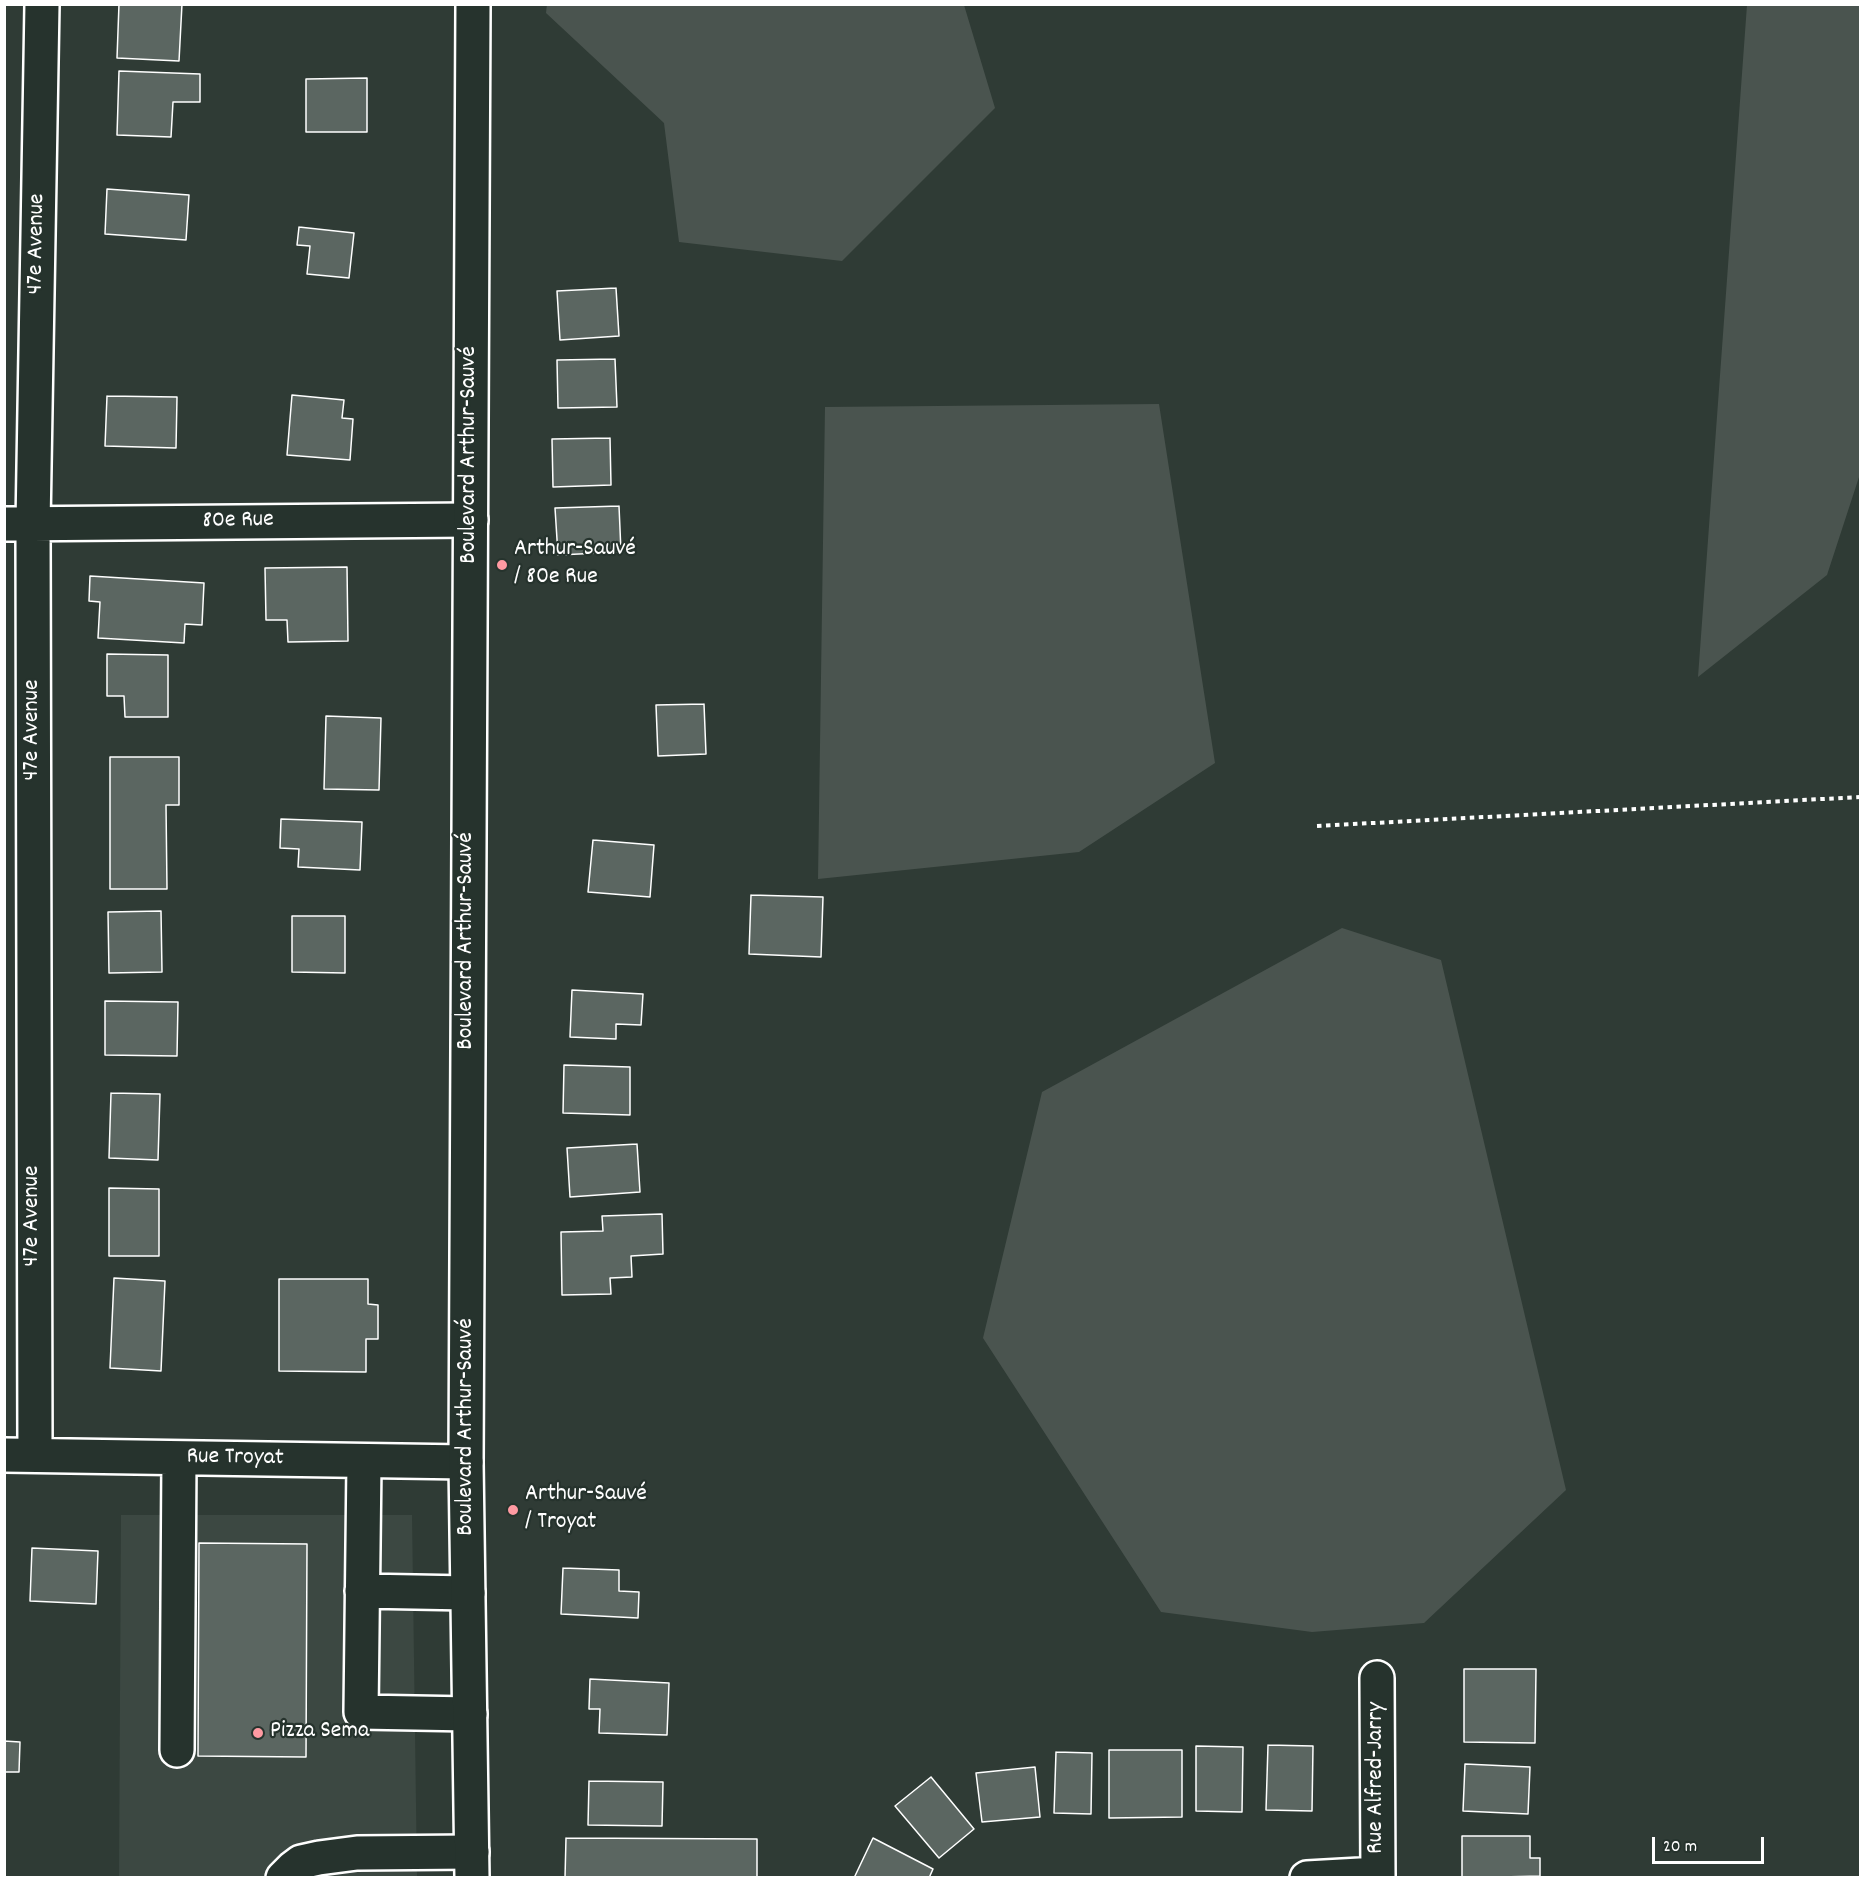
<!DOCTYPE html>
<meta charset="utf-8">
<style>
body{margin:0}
#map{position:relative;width:1865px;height:1882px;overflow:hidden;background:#2f3b35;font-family:Dekko,sans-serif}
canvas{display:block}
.frame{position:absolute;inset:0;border:6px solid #fff;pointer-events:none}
.scale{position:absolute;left:1652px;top:1837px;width:112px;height:27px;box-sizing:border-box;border:3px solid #fff;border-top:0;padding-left:8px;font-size:18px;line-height:21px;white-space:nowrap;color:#fff;-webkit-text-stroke:4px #26332d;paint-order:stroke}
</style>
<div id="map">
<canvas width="1865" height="1882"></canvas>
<div class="frame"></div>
<div class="scale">20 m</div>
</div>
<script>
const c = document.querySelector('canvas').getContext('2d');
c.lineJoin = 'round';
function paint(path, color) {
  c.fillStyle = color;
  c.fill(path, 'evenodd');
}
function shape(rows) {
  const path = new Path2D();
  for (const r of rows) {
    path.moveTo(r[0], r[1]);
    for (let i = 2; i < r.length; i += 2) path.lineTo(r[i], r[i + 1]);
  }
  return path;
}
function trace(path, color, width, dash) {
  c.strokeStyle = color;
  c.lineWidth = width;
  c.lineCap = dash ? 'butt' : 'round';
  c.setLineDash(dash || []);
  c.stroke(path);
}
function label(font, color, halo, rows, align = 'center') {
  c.font = font + ' Dekko,sans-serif';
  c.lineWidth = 4.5;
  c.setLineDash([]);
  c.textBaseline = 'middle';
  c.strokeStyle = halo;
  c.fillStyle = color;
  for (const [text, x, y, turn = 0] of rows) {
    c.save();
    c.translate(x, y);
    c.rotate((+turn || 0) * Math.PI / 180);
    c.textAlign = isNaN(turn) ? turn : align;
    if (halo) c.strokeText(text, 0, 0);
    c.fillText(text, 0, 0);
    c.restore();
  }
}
const built = shape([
 [121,1515,412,1515,417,1877,119,1878]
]);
const green = shape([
 [547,4,964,5,995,108,842,261,679,242,664,123,546,13],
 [1747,5,1860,5,1860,474,1827,575,1698,677],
 [1159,404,1215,763,1079,852,818,879,825,407],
 [1342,928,1441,960,1566,1490,1424,1623,1312,1632,1161,1612,983,1338,1042,1092]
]);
const building = shape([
 [119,4,182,4,179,61,117,58,119,4],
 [119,71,200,74,200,102,173,102,171,137,117,135,119,71],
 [367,78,367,132,306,132,306,79,367,78],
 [107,189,189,195,186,240,105,234,107,189],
 [299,227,354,233,349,278,307,274,310,246,297,245,299,227],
 [616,288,619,336,560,340,557,291,616,288],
 [615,359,617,407,558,408,557,360,615,359],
 [292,395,344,400,342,418,353,419,350,460,287,455,292,395],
 [107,396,177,397,176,448,105,446,107,396],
 [610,438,611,485,553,487,552,439,610,438],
 [619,506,621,552,558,555,555,508,619,506],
 [347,567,348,641,288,642,287,620,266,620,265,568,347,567],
 [90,576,204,583,202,625,185,624,184,643,98,638,100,602,89,601,90,576],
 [107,654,168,655,168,717,125,717,124,696,107,696,107,654],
 [704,704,706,754,658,756,656,705,704,704],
 [326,716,381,718,379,790,324,789,326,716],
 [110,757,179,757,179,805,166,805,167,889,110,889,110,757],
 [281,819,362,822,360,870,298,867,299,849,280,848,281,819],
 [593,840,654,845,650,897,588,892,593,840],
 [751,895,823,897,821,957,749,954,751,895],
 [161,911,162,972,109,973,108,912,161,911],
 [292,916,345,916,345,973,292,972,292,916],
 [572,990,643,994,641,1025,616,1024,616,1039,570,1037,572,990],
 [105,1001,178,1002,177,1056,105,1055,105,1001],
 [564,1065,630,1067,630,1115,563,1113,564,1065],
 [111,1093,160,1094,158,1160,109,1158,111,1093],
 [637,1144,640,1192,570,1197,567,1148,637,1144],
 [109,1188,159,1189,159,1256,109,1256,109,1188],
 [662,1214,663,1254,631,1256,632,1277,610,1278,611,1294,562,1295,561,1232,603,1231,602,1216,662,1214],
 [114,1278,165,1281,161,1371,110,1368,114,1278],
 [279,1279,368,1279,368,1304,378,1305,378,1339,366,1339,366,1372,279,1371,279,1279],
 [199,1543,307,1544,306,1757,198,1756,199,1543],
 [32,1548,98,1551,96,1604,30,1601,32,1548],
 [563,1568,619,1570,619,1591,639,1592,638,1618,561,1614,563,1568],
 [1464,1669,1536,1669,1535,1743,1464,1742,1464,1669],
 [590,1679,669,1683,667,1735,599,1733,600,1709,589,1709,590,1679],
 [4,1741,20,1742,19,1772,4,1772,4,1741],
 [1268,1745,1313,1746,1312,1811,1266,1810,1268,1745],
 [1196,1746,1243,1747,1242,1812,1196,1811,1196,1746],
 [1109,1750,1182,1750,1182,1817,1109,1818,1109,1750],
 [1056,1752,1092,1753,1091,1814,1054,1813,1056,1752],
 [1465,1764,1530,1767,1528,1814,1463,1811,1465,1764],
 [1035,1767,1040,1817,982,1822,976,1773,1035,1767],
 [931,1777,974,1829,939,1858,895,1806,931,1777],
 [589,1781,663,1782,662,1826,588,1825,589,1781],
 [1462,1836,1530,1836,1530,1858,1540,1858,1540,1876,1462,1878,1462,1836],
 [566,1838,757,1839,757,1878,565,1878,566,1838],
 [873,1838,933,1869,929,1878,854,1878,873,1838]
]);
const path = shape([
 [1317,826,1860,797]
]);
const minor = shape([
 [4,524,471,520],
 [4,1455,466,1462],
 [35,1455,33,524,42,4],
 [364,1462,361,1712,470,1714],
 [362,1591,468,1593],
 [1377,1678,1378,1878],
 [177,1750,179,1458],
 [283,1878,293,1868,301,1862,319,1858,357,1853,472,1852],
 [1307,1878,1378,1874]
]);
const major = shape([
 [472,1878,466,1462,473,4]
]);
const markers = [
 [502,565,6,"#ff9aa2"],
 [513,1510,6,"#ff9aa2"],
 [258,1733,6,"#ff9aa2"]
];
const streetNames = [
 ["47e Avenue",38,244,-89],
 ["Boulevard Arthur-Sauvé",471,455,-90],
 ["80e Rue",238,522,-1],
 ["47e Avenue",34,730,-90],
 ["Boulevard Arthur-Sauvé",468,941,-90],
 ["47e Avenue",34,1216,-90],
 ["Boulevard Arthur-Sauvé",468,1427,-90],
 ["Rue Troyat",235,1459,1],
 ["Rue Alfred-Jarry",1378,1778,-90]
];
const poiNames = [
 ["Arthur-Sauvé",514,551],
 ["/ 80e Rue",514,579],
 ["Arthur-Sauvé",525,1496],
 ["/ Troyat",525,1524],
 ["Pizza Sema",270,1733]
];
paint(built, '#3c4842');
paint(green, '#4a544f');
paint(building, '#5b6661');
trace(building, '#fff', 1.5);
trace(minor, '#fff', 38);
trace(major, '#fff', 38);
trace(path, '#fff', 4, [4.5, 4.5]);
trace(minor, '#26332d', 33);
trace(major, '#26332d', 33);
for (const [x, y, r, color] of markers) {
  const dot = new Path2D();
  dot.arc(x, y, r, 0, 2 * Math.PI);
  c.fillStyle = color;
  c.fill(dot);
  trace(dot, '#26332d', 2);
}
label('24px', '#fff', '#26332d', streetNames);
label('24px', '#fff', '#26332d', poiNames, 'left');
</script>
